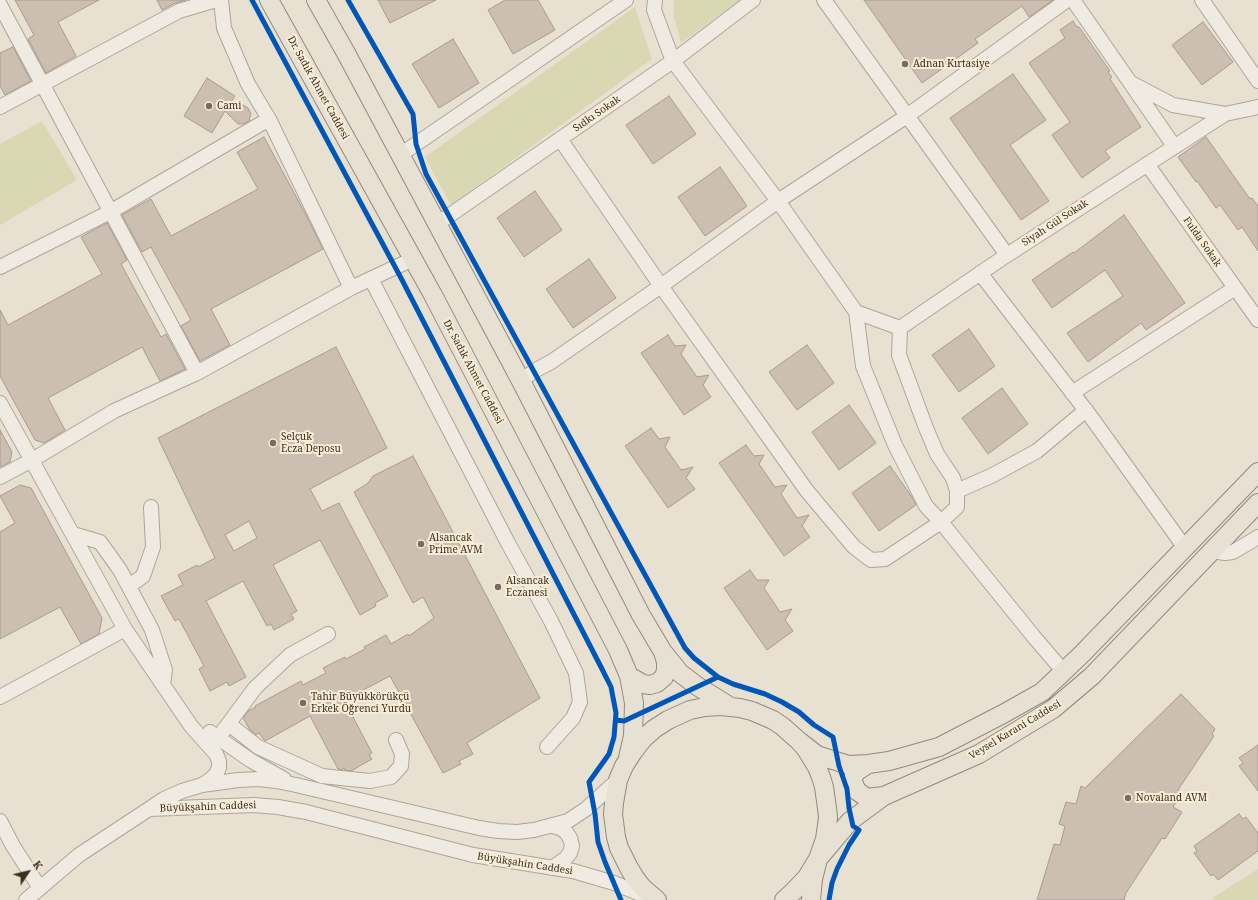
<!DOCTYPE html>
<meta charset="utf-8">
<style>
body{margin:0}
#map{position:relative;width:1258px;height:900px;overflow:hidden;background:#e8e0d0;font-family:"Noto Serif",serif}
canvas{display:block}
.north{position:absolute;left:8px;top:852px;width:40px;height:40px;-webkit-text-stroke:3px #f8eed7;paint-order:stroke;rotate:55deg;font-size:11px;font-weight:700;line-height:16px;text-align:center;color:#3e2d1f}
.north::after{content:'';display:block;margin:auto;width:14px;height:18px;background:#3e2d1f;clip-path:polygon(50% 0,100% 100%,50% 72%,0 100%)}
</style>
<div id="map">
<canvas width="1258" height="900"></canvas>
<div class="north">K</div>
</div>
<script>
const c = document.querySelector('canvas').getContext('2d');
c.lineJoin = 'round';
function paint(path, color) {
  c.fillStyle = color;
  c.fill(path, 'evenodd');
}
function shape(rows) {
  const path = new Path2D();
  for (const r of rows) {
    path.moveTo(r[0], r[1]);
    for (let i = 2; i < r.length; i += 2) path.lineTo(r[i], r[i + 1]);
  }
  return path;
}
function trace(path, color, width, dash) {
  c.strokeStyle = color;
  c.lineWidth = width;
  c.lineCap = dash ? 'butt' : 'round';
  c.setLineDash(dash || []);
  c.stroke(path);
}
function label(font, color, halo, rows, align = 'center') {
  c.font = font + ' "Noto Serif",serif';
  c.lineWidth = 4;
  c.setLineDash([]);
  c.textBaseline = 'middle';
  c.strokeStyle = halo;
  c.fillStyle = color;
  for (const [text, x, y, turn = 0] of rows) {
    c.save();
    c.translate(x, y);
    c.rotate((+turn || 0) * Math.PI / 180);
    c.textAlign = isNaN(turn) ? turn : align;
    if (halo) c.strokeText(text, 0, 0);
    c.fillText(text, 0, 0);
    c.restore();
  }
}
const green = shape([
 [674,0,740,0,681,43,674,17],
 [635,7,652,59,451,205,425,157],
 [42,121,77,180,0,225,0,144],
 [1258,869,1258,900,1213,900,1214,897]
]);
const building = shape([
 [15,0,99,0,58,22,76,56,46,73,28,39,34,35,15,0],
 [157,0,186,0,175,3,162,10,157,0],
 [378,0,436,0,390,23,378,0],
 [505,0,538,0,555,30,513,54,488,10,505,0],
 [864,0,1053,0,1029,17,1022,6,975,39,978,43,922,83,864,0],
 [1073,21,1077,27,1079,27,1110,71,1108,72,1112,77,1110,79,1141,127,1105,151,1110,158,1082,178,1052,135,1070,122,1029,63,1065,38,1060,30,1073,21],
 [1203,22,1233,62,1202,85,1172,45,1203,22],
 [453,39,479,83,439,108,412,64,453,39],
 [13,47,31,81,5,95,0,86,0,53,13,47],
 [1013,74,1046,120,1010,145,1049,201,1021,220,950,118,1013,74],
 [207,78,235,96,229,105,243,105,248,108,251,114,249,121,243,124,238,124,225,111,212,133,184,116,207,78],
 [669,96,696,134,653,164,626,125,669,96],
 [264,137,306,215,323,249,211,309,230,345,200,361,181,326,191,320,151,247,142,252,122,215,151,199,171,236,258,189,237,152,264,137],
 [1206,137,1250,199,1252,198,1258,206,1258,251,1242,227,1238,230,1220,205,1216,208,1197,181,1196,182,1178,157,1206,137],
 [720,167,747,206,705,236,678,197,720,167],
 [535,191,562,230,524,257,497,218,535,191],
 [1124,215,1185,303,1146,330,1141,323,1088,362,1067,333,1123,296,1105,270,1052,308,1032,280,1073,252,1074,253,1124,215],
 [107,223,127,260,121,264,161,337,166,334,185,369,160,381,142,347,48,398,65,430,44,443,35,440,0,376,0,310,8,325,102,274,81,237,107,223],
 [589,259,616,298,573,328,546,289,589,259],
 [969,329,995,366,959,392,932,355,969,329],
 [668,335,675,346,686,345,681,354,697,377,709,375,703,385,711,397,684,415,641,353,668,335],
 [807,345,834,383,797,410,769,372,807,345],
 [336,347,387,448,310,489,322,511,339,503,388,596,375,603,376,606,360,615,320,540,273,565,297,611,291,614,294,619,274,630,271,624,267,626,243,581,206,601,246,677,229,686,227,682,210,691,199,669,204,666,179,619,175,621,161,596,183,585,178,575,197,565,198,567,215,558,158,438,336,347],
 [249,521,257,538,234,551,225,535,249,521],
 [1002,388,1028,424,988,454,962,418,1002,388],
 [849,405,876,443,839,470,812,432,849,405],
 [651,428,659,439,670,437,665,447,681,470,693,467,686,478,695,489,668,508,625,446,651,428],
 [0,430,12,452,10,462,0,467,0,430],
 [746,445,754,456,764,455,759,464,775,487,787,485,781,494,797,518,809,515,802,526,810,537,784,556,719,463,746,445],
 [413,456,540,698,467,743,473,754,459,761,461,764,443,773,390,676,344,700,372,753,369,755,372,759,351,771,345,770,344,768,342,770,338,769,310,716,265,741,259,733,256,735,250,730,243,718,248,711,256,707,255,706,301,681,303,685,326,673,323,668,345,657,346,659,365,649,364,647,386,635,391,644,408,634,409,636,434,618,423,597,413,603,354,492,368,483,373,476,413,456],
 [890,466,912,497,916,505,879,531,852,493,890,466],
 [20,485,31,488,102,618,99,634,81,644,60,607,0,639,0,532,15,523,0,496,20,485],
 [750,570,757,580,769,580,764,588,780,612,792,609,785,620,793,631,767,650,724,588,750,570],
 [1181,694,1215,729,1212,734,1214,736,1178,790,1182,793,1173,807,1182,812,1165,839,1162,838,1126,893,1124,900,1037,900,1054,844,1060,845,1065,826,1059,824,1066,802,1076,804,1081,786,1085,788,1181,694],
 [1258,745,1258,791,1239,766,1243,763,1239,758,1258,745],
 [1239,814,1243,819,1246,817,1258,833,1258,851,1218,880,1213,874,1211,876,1194,853,1197,851,1194,846,1239,814]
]);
const minor = shape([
 [221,0,224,28,248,84,269,119,351,288],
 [655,0,654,10,673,61,778,201,856,312,863,366,895,445,926,506,941,522,1034,637,1064,672],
 [824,0,1007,255],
 [1073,0,1174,146],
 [1202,0,1258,81],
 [0,5,197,373,351,288,413,259],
 [1131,83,1173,105,1225,114],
 [0,107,179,11,216,0],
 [560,139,661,286,807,491,854,547,871,560,885,559,941,522,957,507,957,491,953,478,937,454,926,428,899,355,900,328],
 [400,155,626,0],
 [1147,164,1258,320],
 [437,224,673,61,753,0],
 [0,267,110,212,269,119],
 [980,273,1091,417,1185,548],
 [371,279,508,543,551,621,576,673,580,702,573,718,547,747],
 [856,312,900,328,1004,257,1225,114,1258,107],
 [521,381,534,371,551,362,661,286,778,201,907,116,1067,0],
 [1072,393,1235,288],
 [0,403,125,629,191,726,216,754,219,761,219,768,216,774,210,780,202,785],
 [0,477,32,460,114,411,197,373],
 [957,491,993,475,1037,451,1086,410],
 [73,534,100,542,120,570,152,630,165,670,163,684],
 [1212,551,1225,553,1233,552,1258,537],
 [129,586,143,576,153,547,151,507],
 [0,697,125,629],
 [229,724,258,747,322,776,370,781,391,777,401,766,402,754,396,740],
 [210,732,250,760,284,779],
 [218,738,255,688,290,655,328,634],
 [149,809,254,805,278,807,306,812,473,855,573,871,614,883,650,898],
 [0,821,13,846,40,888],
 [552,826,560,828,566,832,570,838,572,846,570,853,565,859,552,868],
 [26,900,79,855,149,809,164,799,182,791,202,785,238,780,259,779,276,781,296,785,479,828,498,831,517,832,534,830,568,821,586,809,618,780]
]);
const major = shape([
 [269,0,433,295,618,650,629,676,634,703,633,736,628,758],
 [316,0,346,53,521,381,641,615,663,652,680,673,697,686,729,706],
 [629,676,643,684,650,685,657,683,664,677,666,670,666,662,663,652],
 [799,741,817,755,839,762,849,765,868,764,889,761,939,747,1003,714,1042,692,1082,654,1258,472],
 [868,764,856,772,852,780,857,791,867,798,884,796],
 [657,900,642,887,635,878,629,868,619,848,616,837,613,814,614,803,618,780,624,766,633,752,643,739,654,729,668,720,690,710,705,707,721,706,740,708,752,711,773,720,782,726,799,741,806,749,817,767,821,777,824,787,827,808,828,818,825,839,818,859,807,877,793,892,784,900],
 [811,900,813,879,818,859,850,821,884,796,979,754,1053,709,1092,676,1258,503]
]);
const cycleway = shape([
 [252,0,401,278,602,669,611,687,616,713,614,737,609,754,589,782,595,814,598,842,605,862,621,900],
 [348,0,413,114,416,144,426,174,685,648,694,658,718,677,733,684,765,694,782,702,799,712,814,725,833,737,839,766,847,789,849,808,853,826,859,830,849,845,837,869,832,883,829,900],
 [616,720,624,721,718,677]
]);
const markers = [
 [905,64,4,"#7a6c5d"],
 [209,106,4,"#7a6c5d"],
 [273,443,4,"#7a6c5d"],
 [421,544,4,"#7a6c5d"],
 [498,587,4,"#7a6c5d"],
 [303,703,4,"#7a6c5d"],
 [1128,798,4,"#7a6c5d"]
];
const poiNames = [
 ["Adnan Kırtasiye",913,64],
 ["Cami",217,106],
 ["Selçuk",281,437],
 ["Ecza Deposu",281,449],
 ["Alsancak",429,538],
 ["Prime AVM",429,550],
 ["Alsancak",506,581],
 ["Eczanesi",506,593],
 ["Tahir Büyükkörükçü",311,697],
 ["Erkek Öğrenci Yurdu",311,709],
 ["Novaland AVM",1136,798]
];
const streetNames = [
 ["Dr. Sadık Ahmet Caddesi",318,88,61],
 ["Sıdkı Sokak",597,114,-35],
 ["Siyah Gül Sokak",1055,223,-33],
 ["Fulda Sokak",1202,242,55],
 ["Dr. Sadık Ahmet Caddesi",473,372,62],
 ["Veysel Karani Caddesi",1015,730,-31],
 ["Büyükşahin Caddesi",208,807,-2],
 ["Büyükşahin Caddesi",525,864,9]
];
paint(green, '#d9d8b2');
paint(building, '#ccbeb1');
trace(building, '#a99b8f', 1);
trace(minor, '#aea598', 16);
trace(major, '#938a7f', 20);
trace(minor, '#f0ebe2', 14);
trace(major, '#e7e1d3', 18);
trace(cycleway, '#0057b8', 5);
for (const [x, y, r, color] of markers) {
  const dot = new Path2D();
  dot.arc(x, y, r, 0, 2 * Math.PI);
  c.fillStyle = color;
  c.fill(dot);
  trace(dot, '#f8eed7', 1.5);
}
label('10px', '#3e2d1f', '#f8eed7', poiNames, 'left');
label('10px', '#3e2d1f', '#f8eed7', streetNames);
</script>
